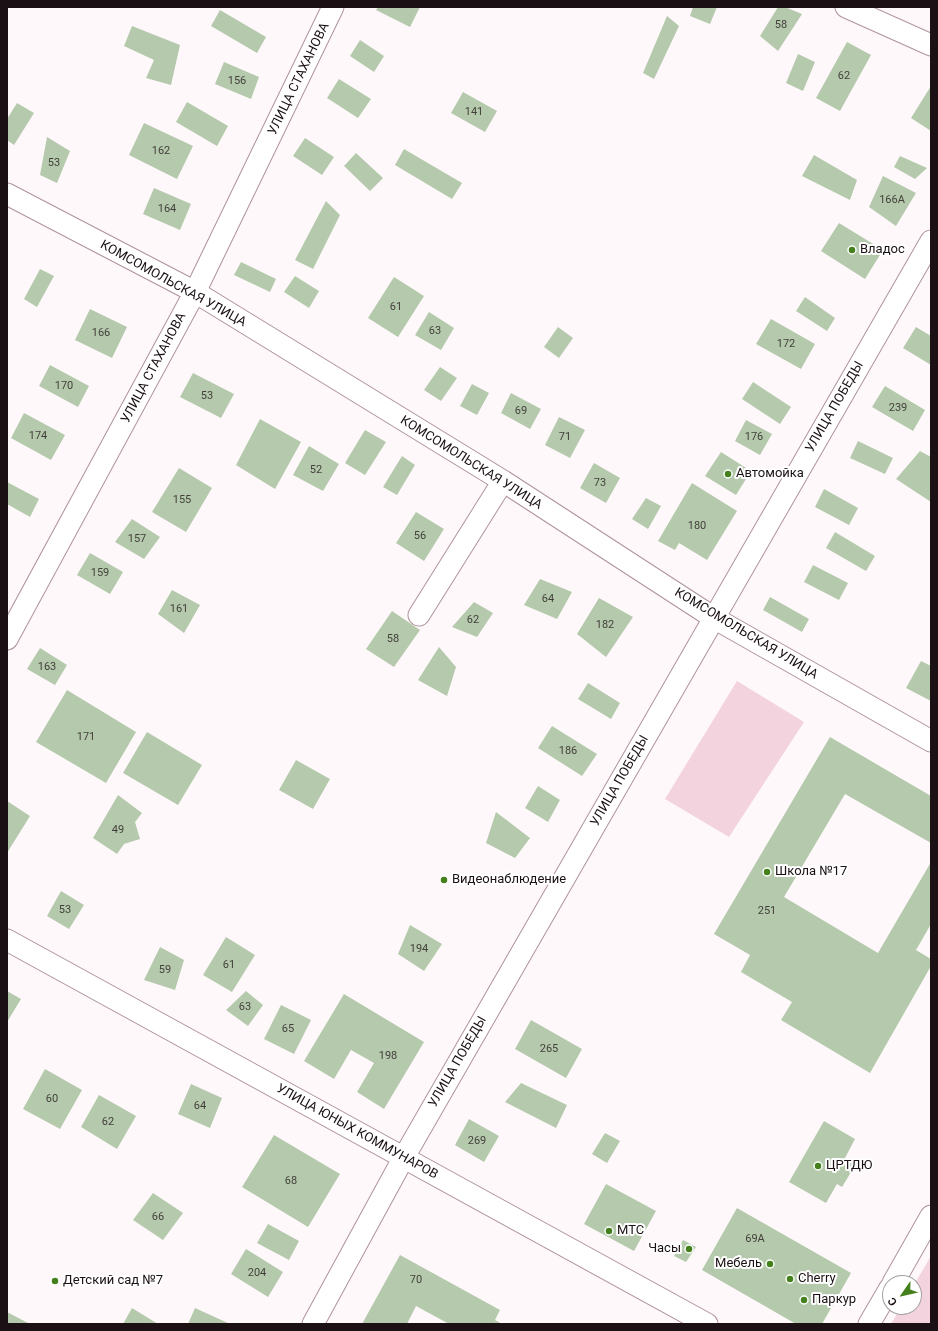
<!DOCTYPE html>
<meta charset="utf-8">
<style>
body{margin:0}
#map{position:relative;width:938px;height:1331px;overflow:hidden;background:#fef8fa;font-family:Roboto,sans-serif}
canvas{display:block}
.frame{position:absolute;inset:0;border:8px solid #1b1115;pointer-events:none}
.north{position:absolute;left:882px;top:1275px;width:40px;height:40px;box-sizing:border-box;background:#fff;border:1px solid #a4a0a1;border-radius:50%;rotate:236deg;font-size:11px;font-weight:700;line-height:16px;text-align:center;color:#1b1115}
.north::after{content:'';display:block;margin:auto;width:14px;height:18px;background:#44801c;clip-path:polygon(50% 0,100% 100%,50% 72%,0 100%)}
</style>
<div id="map">
<canvas width="938" height="1331"></canvas>
<div class="frame"></div>
<div class="north">С</div>
</div>
<script>
const c = document.querySelector('canvas').getContext('2d');
c.lineJoin = 'round';
function paint(path, color) {
  c.fillStyle = color;
  c.fill(path, 'evenodd');
}
function shape(rows) {
  const path = new Path2D();
  for (const r of rows) {
    path.moveTo(r[0], r[1]);
    for (let i = 2; i < r.length; i += 2) path.lineTo(r[i], r[i + 1]);
  }
  return path;
}
function trace(path, color, width, dash) {
  c.strokeStyle = color;
  c.lineWidth = width;
  c.lineCap = dash ? 'butt' : 'round';
  c.setLineDash(dash || []);
  c.stroke(path);
}
function label(font, color, halo, rows, align = 'center') {
  c.font = font + ' Roboto,sans-serif';
  c.lineWidth = 4;
  c.setLineDash([]);
  c.textBaseline = 'middle';
  c.strokeStyle = halo;
  c.fillStyle = color;
  for (const [text, x, y, turn = 0] of rows) {
    c.save();
    c.translate(x, y);
    c.rotate((+turn || 0) * Math.PI / 180);
    c.textAlign = isNaN(turn) ? turn : align;
    if (halo) c.strokeText(text, 0, 0);
    c.fillText(text, 0, 0);
    c.restore();
  }
}
const green = shape([
 [737,681,804,722,729,837,665,799],
 [931,1256,931,1324,891,1324,901,1307,914,1307,914,1285]
]);
const building = shape([
 [378,7,420,7,410,27,376,10],
 [693,7,717,7,710,24,690,16],
 [778,7,785,7,802,14,778,51,760,36],
 [220,10,266,37,257,53,211,26],
 [667,16,679,26,654,79,643,73],
 [132,26,180,45,171,85,146,78,154,60,124,46],
 [360,40,384,56,374,72,350,56],
 [847,42,871,55,840,111,816,98],
 [798,54,815,62,803,91,786,83],
 [224,62,259,77,251,99,215,84],
 [339,79,371,99,358,118,327,98],
 [931,86,931,131,911,118],
 [463,92,497,111,485,132,451,113],
 [187,102,228,126,217,146,176,122],
 [17,103,34,113,14,145,7,140,7,119],
 [144,123,193,146,177,179,129,155],
 [47,137,70,151,57,183,40,175],
 [305,138,334,157,322,175,293,156],
 [404,149,462,183,452,199,395,165],
 [356,153,383,178,370,191,344,166],
 [814,155,857,180,850,200,802,176],
 [900,156,927,168,915,179,894,167],
 [883,176,916,193,896,226,869,207],
 [154,188,191,204,180,230,143,214],
 [326,201,340,215,313,269,295,260],
 [839,223,883,250,865,279,821,251],
 [241,262,276,279,270,292,234,275],
 [40,269,54,276,37,307,24,299],
 [295,276,319,291,309,308,284,292],
 [394,277,424,296,398,337,368,318],
 [805,297,835,318,827,331,796,311],
 [90,309,127,327,112,358,75,340],
 [429,312,454,328,441,350,415,335],
 [771,319,815,344,801,369,756,344],
 [558,327,573,338,559,358,544,347],
 [916,327,931,336,931,365,903,348],
 [50,365,89,386,78,407,39,386],
 [440,367,457,378,441,401,424,390],
 [193,373,234,394,221,418,180,397],
 [753,382,791,407,780,424,742,399],
 [472,384,489,393,477,415,460,406],
 [885,386,925,410,913,431,872,407],
 [511,393,541,409,530,429,501,413],
 [24,413,65,435,51,460,11,438],
 [559,417,585,430,570,458,545,445],
 [260,419,301,442,275,489,236,465],
 [746,420,772,434,760,455,735,441],
 [365,430,386,442,365,475,345,463],
 [858,441,893,458,885,474,850,458],
 [309,446,339,464,323,491,293,475],
 [920,451,931,457,931,502,896,479],
 [721,452,751,471,736,495,705,476],
 [402,456,415,465,397,495,383,487],
 [594,463,620,478,606,503,580,488],
 [179,468,212,488,186,532,152,512],
 [7,482,39,499,30,517,7,504],
 [692,483,737,511,707,560,679,543,675,550,658,541],
 [824,489,858,508,849,525,815,507],
 [646,498,661,506,648,529,632,519],
 [416,512,444,529,424,561,396,543],
 [132,519,160,537,144,559,115,542],
 [835,532,875,556,866,571,826,548],
 [90,553,123,572,110,594,77,575],
 [813,565,848,583,839,600,804,582],
 [540,579,572,592,557,619,524,605],
 [172,590,200,605,184,633,158,614],
 [770,597,809,619,802,632,763,610],
 [599,598,633,617,606,657,577,634],
 [474,602,493,613,477,637,452,627],
 [392,611,420,630,394,667,366,649],
 [439,647,456,667,447,696,418,680],
 [40,648,67,665,55,685,27,669],
 [921,661,931,666,931,701,906,688],
 [588,683,620,703,611,719,578,699],
 [67,690,136,732,106,783,36,742],
 [552,726,597,754,582,776,538,748],
 [147,732,202,765,178,805,123,773],
 [830,737,931,796,931,843,845,794,784,897,878,953,931,862,931,924,916,950,931,959,931,966,870,1073,781,1020,792,1002,741,972,750,955,714,934],
 [296,760,330,779,313,809,279,790],
 [538,786,560,800,548,822,525,808],
 [118,795,142,813,135,822,140,839,124,844,117,854,93,838],
 [7,801,30,816,7,853],
 [496,812,530,838,515,858,486,843],
 [61,891,84,905,69,929,47,916],
 [410,925,442,944,424,971,398,954],
 [226,937,255,955,232,992,203,975],
 [160,947,184,960,175,990,144,980],
 [7,991,21,999,7,1022],
 [246,991,263,1005,248,1026,226,1010],
 [344,994,424,1042,384,1109,357,1092,374,1063,351,1050,334,1079,304,1061],
 [281,1005,311,1020,294,1054,264,1039],
 [531,1020,582,1049,566,1078,515,1049],
 [45,1069,82,1090,60,1129,23,1109],
 [521,1083,567,1105,556,1128,505,1102],
 [191,1084,222,1098,210,1128,178,1114],
 [99,1095,136,1116,117,1149,81,1127],
 [469,1119,499,1136,484,1162,455,1145],
 [824,1121,855,1139,845,1158,856,1164,842,1187,837,1184,826,1203,789,1182],
 [605,1133,620,1141,607,1163,592,1154],
 [274,1135,340,1174,308,1227,242,1187],
 [606,1184,656,1211,634,1251,584,1224],
 [153,1193,183,1213,163,1240,133,1220],
 [737,1208,851,1273,822,1324,796,1324,702,1270],
 [268,1224,299,1241,289,1260,257,1243],
 [683,1240,696,1247,686,1262,674,1256],
 [246,1249,283,1272,268,1297,231,1274],
 [400,1255,500,1310,495,1320,502,1324,449,1324,416,1306,407,1324,362,1324],
 [132,1308,158,1324,123,1324],
 [195,1308,230,1324,188,1324],
 [7,1312,30,1324,7,1324]
]);
const minor = shape([
 [846,7,931,45],
 [7,194,195,292,503,481,714,618,931,741],
 [419,615,503,481],
 [7,639,195,292,333,7],
 [7,940,707,1324],
 [893,1283,931,1216],
 [313,1324,404,1157,931,241],
 [869,1324,890,1288]
]);
const markers = [
 [852,250,4,"#44801c"],
 [728,474,4,"#44801c"],
 [767,872,4,"#44801c"],
 [444,880,4,"#44801c"],
 [818,1166,4,"#44801c"],
 [609,1231,4,"#44801c"],
 [689,1249,4,"#44801c"],
 [770,1264,4,"#44801c"],
 [790,1279,4,"#44801c"],
 [55,1281,4,"#44801c"],
 [804,1300,4,"#44801c"]
];
const numberNames = [
 ["58",781,25],
 ["62",844,76],
 ["156",237,81],
 ["141",474,112],
 ["162",161,151],
 ["53",54,163],
 ["166А",892,200],
 ["164",167,209],
 ["61",396,307],
 ["63",435,331],
 ["166",101,333],
 ["172",786,344],
 ["170",64,386],
 ["53",207,396],
 ["239",898,408],
 ["69",521,411],
 ["174",38,436],
 ["71",565,437],
 ["176",754,437],
 ["52",316,470],
 ["73",600,483],
 ["155",182,500],
 ["180",697,526],
 ["56",420,536],
 ["157",137,539],
 ["159",100,573],
 ["64",548,599],
 ["161",179,609],
 ["62",473,620],
 ["182",605,625],
 ["58",393,639],
 ["163",47,667],
 ["171",86,737],
 ["186",568,751],
 ["49",118,830],
 ["53",65,910],
 ["251",767,911],
 ["194",419,949],
 ["61",229,965],
 ["59",165,970],
 ["63",245,1007],
 ["65",288,1029],
 ["265",549,1049],
 ["198",388,1056],
 ["60",52,1099],
 ["64",200,1106],
 ["62",108,1122],
 ["269",477,1141],
 ["68",291,1181],
 ["66",158,1217],
 ["69А",755,1239],
 ["204",257,1273],
 ["70",416,1280]
];
const streetNames = [
 ["УЛИЦА СТАХАНОВА",299,79,-64],
 ["КОМСОМОЛЬСКАЯ УЛИЦА",173,284,29],
 ["УЛИЦА СТАХАНОВА",154,368,-62],
 ["УЛИЦА ПОБЕДЫ",835,407,-60],
 ["КОМСОМОЛЬСКАЯ УЛИЦА",471,463,32],
 ["КОМСОМОЛЬСКАЯ УЛИЦА",746,634,31],
 ["УЛИЦА ПОБЕДЫ",620,781,-60],
 ["УЛИЦА ПОБЕДЫ",458,1062,-60],
 ["УЛИЦА ЮНЫХ КОММУНАРОВ",357,1132,29]
];
const poiNames = [
 ["Владос",860,250],
 ["Автомойка",736,474],
 ["Школа №17",775,872],
 ["Видеонаблюдение",452,880],
 ["ЦРТДЮ",826,1166],
 ["МТС",617,1231],
 ["Часы",681,1249,"right"],
 ["Мебель",762,1264,"right"],
 ["Cherry",798,1279],
 ["Детский сад №7",63,1281],
 ["Паркур",812,1300]
];
paint(green, '#f3d3de');
paint(building, '#b5caac');
trace(minor, '#af939c', 23);
trace(minor, '#fff', 21);
for (const [x, y, r, color] of markers) {
  const dot = new Path2D();
  dot.arc(x, y, r, 0, 2 * Math.PI);
  c.fillStyle = color;
  c.fill(dot);
  trace(dot, '#fff', 1.5);
}
label('11px', '#423f3b', null, numberNames);
label('13px', '#1b1115', '#fff', streetNames);
label('13px', '#1b1115', '#fff', poiNames, 'left');
</script>
